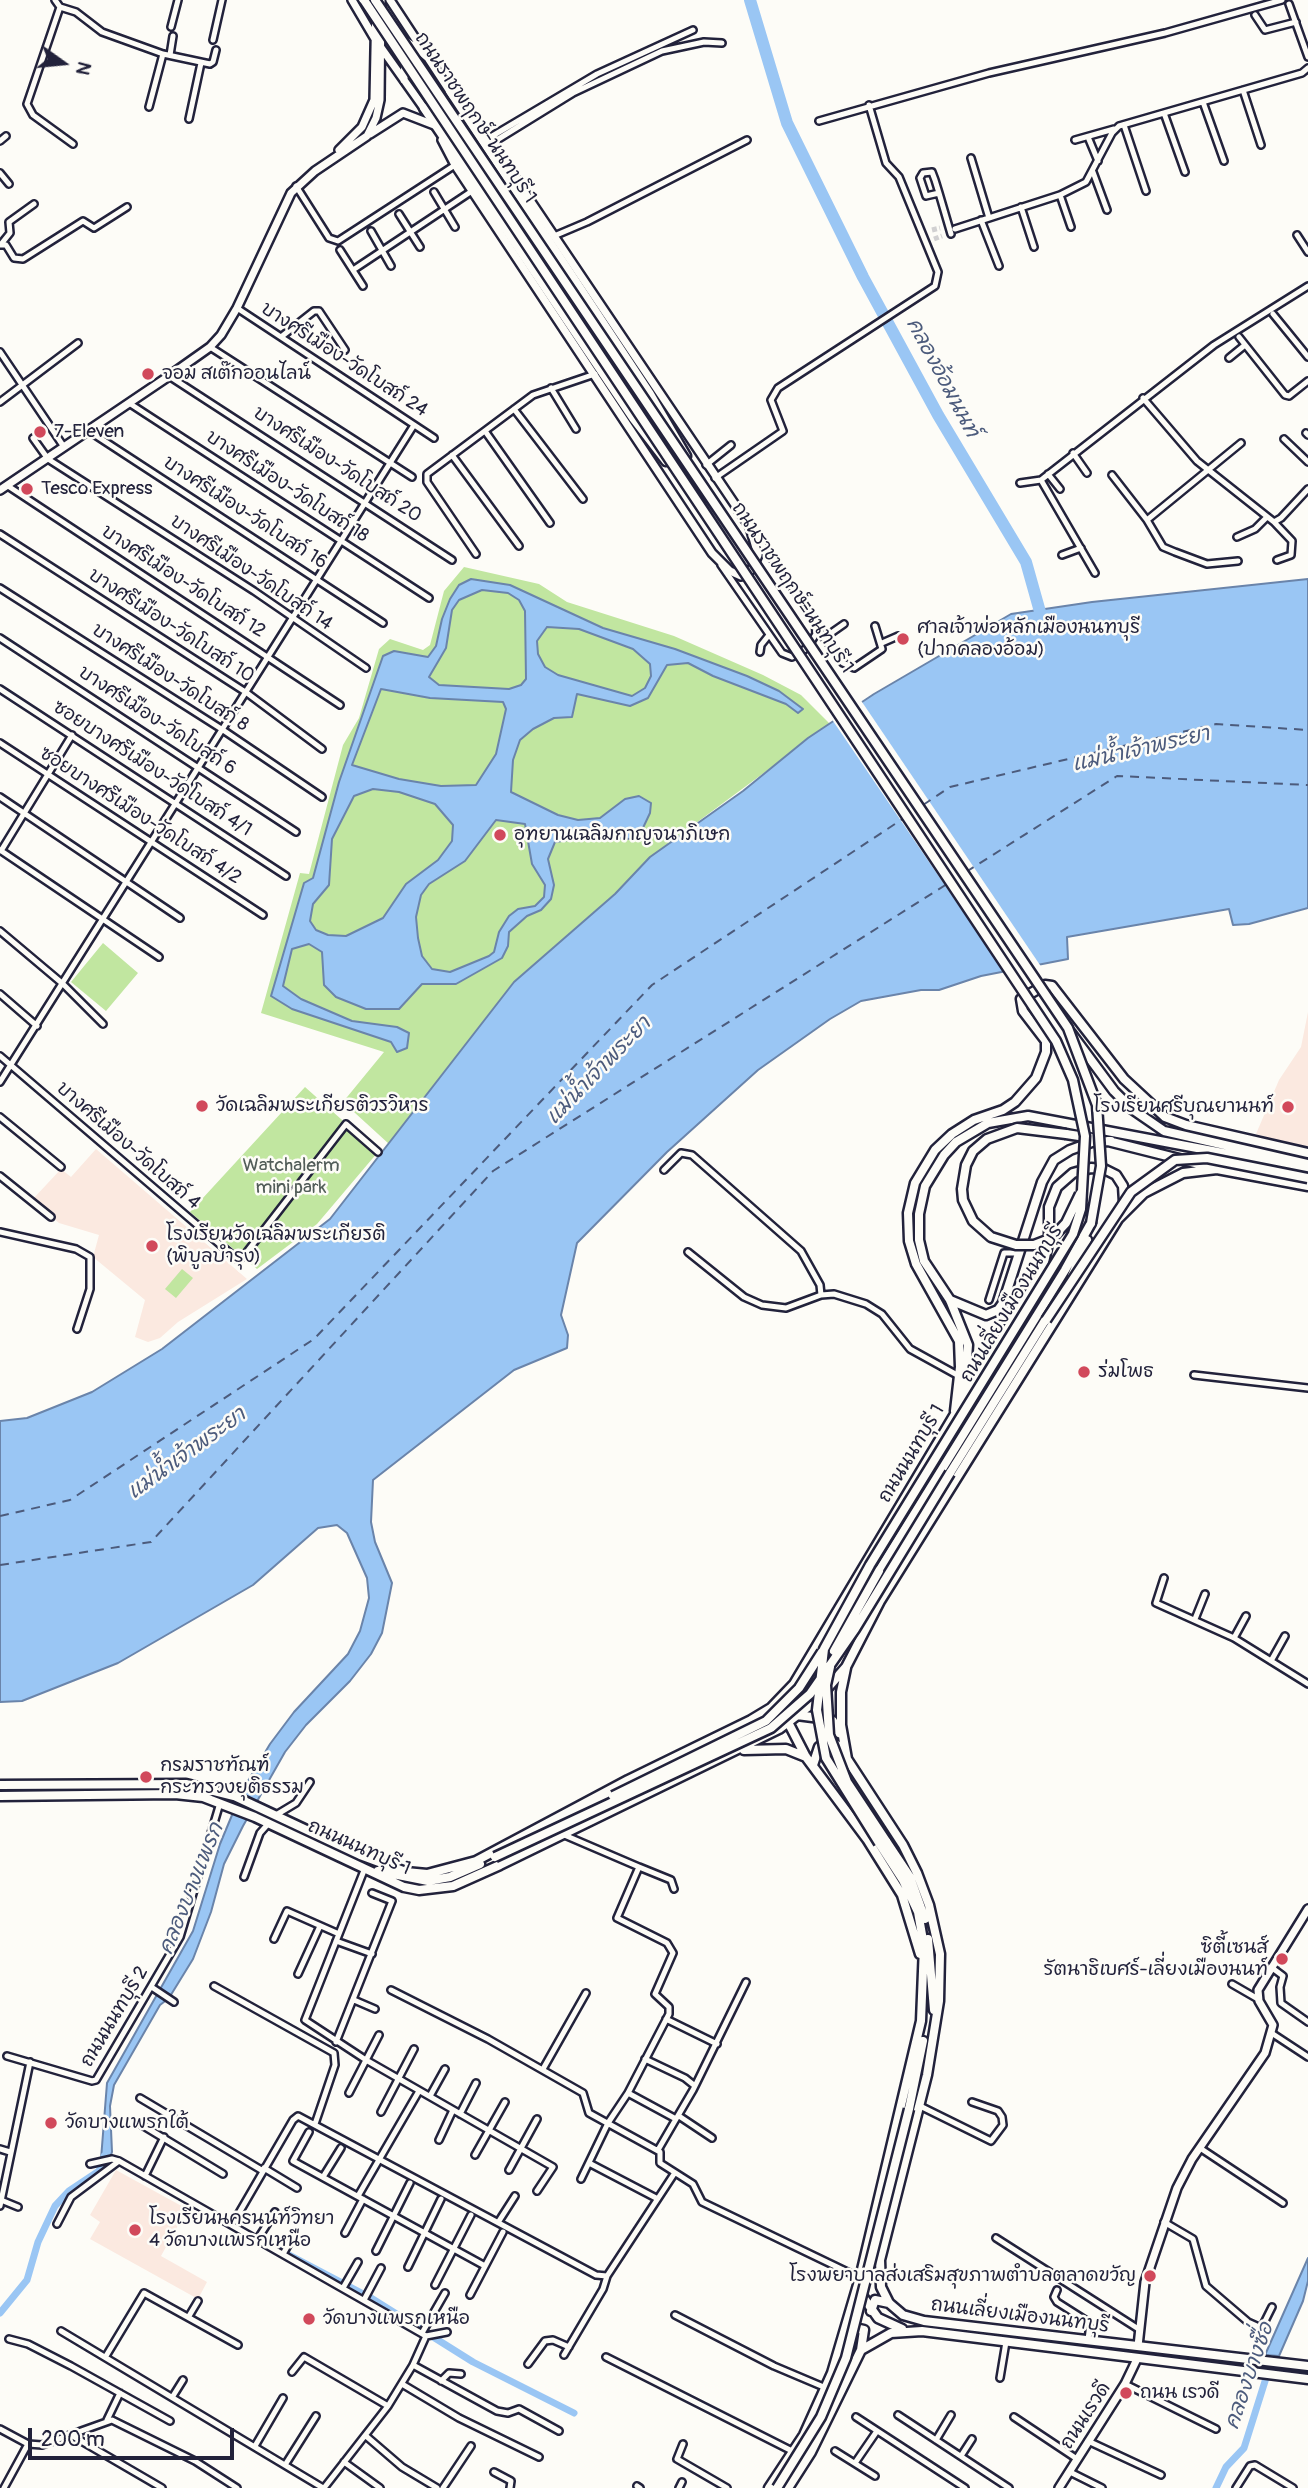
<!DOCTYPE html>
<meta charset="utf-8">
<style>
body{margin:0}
#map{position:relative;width:1308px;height:2488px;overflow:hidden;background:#fdfcf7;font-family:Pangolin,sans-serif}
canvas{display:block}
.north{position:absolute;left:28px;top:28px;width:70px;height:70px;-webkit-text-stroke:5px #fdfcf7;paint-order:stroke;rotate:105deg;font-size:19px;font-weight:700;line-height:28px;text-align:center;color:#22223b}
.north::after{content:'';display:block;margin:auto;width:24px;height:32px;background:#22223b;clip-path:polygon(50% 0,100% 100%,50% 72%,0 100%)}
.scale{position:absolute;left:28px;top:2428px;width:206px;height:32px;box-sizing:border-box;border:4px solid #22223b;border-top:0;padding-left:9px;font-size:21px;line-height:24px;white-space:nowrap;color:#22223b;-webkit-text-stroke:5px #fdfcf7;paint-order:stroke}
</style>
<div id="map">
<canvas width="1308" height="2488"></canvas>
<div class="north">N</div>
<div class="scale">200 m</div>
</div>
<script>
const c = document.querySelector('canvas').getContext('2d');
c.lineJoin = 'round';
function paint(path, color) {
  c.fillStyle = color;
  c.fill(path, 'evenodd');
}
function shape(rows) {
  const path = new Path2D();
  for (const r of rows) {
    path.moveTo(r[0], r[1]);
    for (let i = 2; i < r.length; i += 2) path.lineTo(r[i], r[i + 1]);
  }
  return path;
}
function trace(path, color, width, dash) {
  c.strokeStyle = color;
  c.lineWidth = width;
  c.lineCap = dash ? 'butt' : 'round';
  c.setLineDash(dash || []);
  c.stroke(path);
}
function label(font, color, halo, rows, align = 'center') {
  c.font = font + ' Pangolin,"Playpen Sans Thai",sans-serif';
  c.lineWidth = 5;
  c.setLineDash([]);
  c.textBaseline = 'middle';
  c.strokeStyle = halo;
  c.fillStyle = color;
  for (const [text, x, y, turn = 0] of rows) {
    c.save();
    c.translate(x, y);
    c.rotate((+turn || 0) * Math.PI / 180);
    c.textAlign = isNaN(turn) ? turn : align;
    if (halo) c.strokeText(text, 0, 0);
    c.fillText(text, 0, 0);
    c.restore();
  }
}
const built = shape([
 [1308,1012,1308,1149,1256,1134,1279,1080,1301,1047],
 [96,1149,247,1279,178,1322,160,1338,148,1342,135,1337,145,1300,93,1257,99,1235,59,1223,32,1200,61,1169,71,1177],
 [116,2170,187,2209,161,2256,207,2282,198,2299,90,2239,100,2222,90,2215]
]);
const green = shape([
 [464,567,539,584,567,602,674,636,763,675,801,695,830,724,650,857,615,894,514,982,389,1144,343,1102,384,1052,261,1013,300,873,309,874,343,745,359,718,379,649,390,639,423,650,430,645,444,591],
 [103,943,138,973,106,1011,71,982],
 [305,1087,378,1152,317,1224,257,1269,190,1212],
 [182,1269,193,1278,176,1298,165,1289]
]);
const water = shape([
 [471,579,510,585,603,628,675,649,747,676,779,691,803,709,798,713,786,704,713,676,688,663,667,665,648,698,630,706,577,694,572,717,554,718,533,729,520,740,513,760,511,792,558,815,578,820,600,818,625,799,639,796,651,803,650,813,642,830,632,839,589,837,555,842,548,859,554,885,551,899,541,910,527,916,509,932,508,946,502,958,456,984,422,984,399,1009,366,1009,336,997,324,985,322,952,309,944,292,949,283,986,301,999,352,1021,397,1027,409,1033,407,1048,397,1052,391,1042,292,1009,271,996,304,883,313,878,339,782,383,656,394,651,428,657,436,646,442,619,450,599,459,585,471,579],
 [482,590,508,593,519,600,525,611,526,679,521,685,509,689,439,685,429,677,446,648,452,610,459,600,482,590],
 [547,627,579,629,633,649,650,664,651,676,645,688,632,696,558,675,545,667,538,654,537,641,547,627],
 [381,689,430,698,503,702,506,709,496,754,476,785,441,786,399,779,352,765,381,689],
 [373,789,399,792,435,804,453,825,452,841,438,860,406,884,383,918,346,936,328,935,316,930,310,921,313,904,329,885,332,839,354,796,373,789],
 [496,820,525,824,532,864,545,885,544,897,535,906,518,909,509,916,499,932,494,952,489,956,450,972,432,969,422,956,418,938,416,917,421,895,429,884,465,861,496,820],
 [1308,579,1308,908,1249,924,1233,925,1229,909,1067,937,1068,959,981,976,939,990,921,990,861,1001,830,1019,758,1070,667,1152,577,1243,561,1315,568,1335,567,1348,514,1370,373,1480,371,1522,375,1542,392,1583,382,1633,371,1654,350,1681,306,1725,285,1752,243,1826,224,1864,211,1912,193,1959,169,1998,160,2005,114,2085,110,2106,112,2152,110,2158,101,2159,107,2083,193,1931,220,1844,242,1791,270,1744,294,1712,348,1654,360,1631,369,1598,367,1578,347,1533,337,1525,318,1528,253,1585,118,1663,22,1701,0,1702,0,1421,27,1418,92,1392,162,1349,330,1219,514,982,615,894,650,857,743,791,808,738,874,694,1011,614,1092,602,1308,579],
 [1308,2258,1308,2281,1303,2301,1279,2356,1265,2355,1308,2258]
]);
const pier = shape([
 [860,699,1042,968,1006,975,831,718]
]);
const canal = shape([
 [272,2246,371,2298,473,2362,574,2413],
 [0,2313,27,2280,38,2242,55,2206,69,2191,99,2171,104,2156],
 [1216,2488,1226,2467,1244,2448,1272,2359]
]);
const river = shape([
 [750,0,787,123,863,277,938,415,1026,562,1044,626]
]);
const ferry = shape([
 [923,805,950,787,1216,724,1308,730],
 [966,872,1117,776,1308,785],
 [0,1516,70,1500,314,1339,652,985,904,818],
 [0,1565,151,1542,493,1171,947,884]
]);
const minorTunnel = shape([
 [932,230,940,228],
 [934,239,942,236]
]);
const minor = shape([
 [55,0,60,7,76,12,102,32,163,54,210,64,213,62,216,50],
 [1289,4,1308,57],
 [60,7,27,104,33,115,73,144],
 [1255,15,1265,30,1296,22],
 [171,27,178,0],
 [213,40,222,0],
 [170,55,173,36],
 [1243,90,1261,145],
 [1203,102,1224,161],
 [149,107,163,54],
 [1164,113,1185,172],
 [189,119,201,63],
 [819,121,989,73,1165,33,1282,0],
 [1124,125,1146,191],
 [1088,137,1098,161],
 [489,138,597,74,693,30],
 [1075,140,1114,129],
 [0,141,6,136],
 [492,143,573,93,662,51,704,42,722,43],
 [971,158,989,218],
 [1093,172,1107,210],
 [0,173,9,184],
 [296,186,329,238,338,241,455,165],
 [434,192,455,227],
 [939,193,926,196,920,178,923,173,932,172,935,180,939,193,951,234],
 [1060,195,1071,227],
 [1021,207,1034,247],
 [399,214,420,247],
 [981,220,999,266],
 [955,229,1060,195,1086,182,1112,133,1119,126,1302,73,1308,68],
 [371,231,391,266],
 [1297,235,1308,252],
 [554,236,587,222,747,140],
 [2,243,10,233,9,222,34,204],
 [0,245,6,245,14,258,23,259,83,221,94,228,127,207],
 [340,250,363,286],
 [353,270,472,191],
 [237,308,434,438],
 [1273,314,1308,357],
 [281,337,314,311,319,311,345,350],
 [1239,337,1285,395,1289,396,1308,381],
 [210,347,412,477],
 [0,352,64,447],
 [1229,358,1245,345],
 [169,376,452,560],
 [551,388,576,429],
 [1143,398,1197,461,1274,522,1292,541,1291,555,1277,560],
 [0,402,78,343],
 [129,403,429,598],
 [514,409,583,499],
 [89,431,383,623],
 [485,431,550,523],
 [1306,433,1308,435],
 [33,438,48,459,254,591,366,668],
 [1284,439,1308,462],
 [1073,453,1087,473],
 [452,455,519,546],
 [706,465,731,445],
 [1048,474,1060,489],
 [1112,475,1147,520],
 [715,478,783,431,771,400,778,388,935,286,938,272,899,177,886,163,869,105],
 [1041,480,1095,573],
 [1020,483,1041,480,1214,345,1308,286],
 [8,486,340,705],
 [1274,522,1281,518,1308,489],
 [0,534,247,693,322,749],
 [1237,537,1255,529,1267,517],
 [476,554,427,482,427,474,533,395,595,374],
 [1062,555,1081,548],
 [1238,561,1207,564,1175,552,1163,547,1147,520,1241,443],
 [721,565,782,653,792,657,807,648,816,634,815,620,752,530],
 [0,588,223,730,322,797],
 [817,628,843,663,854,668,882,649,875,626],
 [0,638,296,832],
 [824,638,844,624],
 [882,643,898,636],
 [760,652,761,645,769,635],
 [0,689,286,876],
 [0,743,263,915],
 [0,797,180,918],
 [0,850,159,957],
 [1,851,72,735],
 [0,931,63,984,103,1024],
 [0,994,37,1026],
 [0,1056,237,1259,243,1257,346,1124,378,1152],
 [0,1082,414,425],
 [0,1117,61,1167],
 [664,1170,681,1153,692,1155,801,1251,820,1285,821,1295],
 [0,1176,51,1217],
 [0,1232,76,1249,90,1257,90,1289,77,1329],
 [688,1252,744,1297,762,1305,786,1308,821,1295,834,1294,866,1304,882,1314,910,1349,959,1376],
 [989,1300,1004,1253,1020,1253],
 [1194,1375,1308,1388],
 [1164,1578,1156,1603,1234,1638,1308,1684],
 [1195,1619,1205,1594],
 [1234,1638,1246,1616],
 [1271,1661,1285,1636],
 [276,1815,296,1803,310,1782],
 [562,1834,639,1867,617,1918,667,1943,673,1953,655,1994,669,2007,669,2014,628,2093,608,2123,581,2179],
 [639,1867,671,1880,674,1889],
 [365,1868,305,2020,366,2060,553,2167,537,2191],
 [244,1877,260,1833,268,1824],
 [274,1939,287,1911,339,1934],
 [336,1941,372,1954],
 [1271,1967,1283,1976,1280,1987,1281,2003,1308,2022],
 [298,1974,320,1926],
 [1232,1984,1258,1999],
 [214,1986,334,2053,335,2065,315,2124],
 [153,1988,174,2002],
 [391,1990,488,2039,583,2093,589,2113,660,2152,660,2163,693,2184,702,2202,860,2278],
 [354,2000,375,2009],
 [666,2019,717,2044],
 [1273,2034,1308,2057],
 [336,2042,392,1901,372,1893],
 [7,2056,92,2081,96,2080,180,1937,220,1803],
 [543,2069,586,1993],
 [695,2086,746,1982],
 [349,2093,379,2035],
 [628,2093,676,2119,693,2090,695,2086,685,2078,645,2059],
 [430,2096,445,2069],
 [140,2098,263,2171],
 [920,2106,991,2141,1003,2125,1002,2117,998,2111,972,2102],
 [381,2112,414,2049],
 [460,2114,476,2083],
 [679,2116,712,2138],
 [137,2122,223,2174],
 [309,2132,293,2161,485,2266],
 [439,2140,453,2110],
 [1200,2148,1283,2203],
 [0,2149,10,2152],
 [658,2150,676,2119],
 [475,2155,505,2102],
 [589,2163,656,2198],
 [90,2164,112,2159,119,2161,426,2336,447,2332],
 [264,2168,297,2188],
 [509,2170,537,2119],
 [145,2176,164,2137],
 [323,2177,341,2148],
 [358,2196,419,2091],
 [1,2200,18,2207],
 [0,2206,30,2062],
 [499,2221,515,2196],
 [1164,2222,1193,2239,1206,2286,1248,2322,1259,2327,1263,2325,1272,2307],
 [57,2224,71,2197,119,2161],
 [232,2225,293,2120,298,2116,596,2275,607,2276],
 [345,2233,363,2199],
 [996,2238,1140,2330],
 [257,2240,275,2212],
 [376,2251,410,2183],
 [283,2254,295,2233],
 [408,2267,441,2199],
 [435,2285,471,2215],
 [343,2288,358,2262],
 [1057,2290,1054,2297,1057,2302,1090,2323,1088,2340],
 [470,2295,503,2232],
 [364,2300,381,2268],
 [675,2315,774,2366,826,2388],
 [189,2316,198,2301],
 [61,2331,323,2488],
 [422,2333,445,2293],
 [9,2339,28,2344,71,2366,170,2421],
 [564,2355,603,2289,607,2276,674,2174],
 [106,2356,144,2293,238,2345],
 [606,2357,794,2452],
 [528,2364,545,2341,553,2340,569,2347],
 [413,2365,497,2411,508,2413,519,2409,559,2431],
 [292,2372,304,2357,388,2406],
 [1000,2378,1006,2342],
 [441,2381,449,2373,461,2374],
 [402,2384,459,2418,539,2457],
 [1125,2384,1216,2429],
 [173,2396,183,2380],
 [898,2415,1009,2488],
 [856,2417,965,2488],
 [1014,2417,1077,2459],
 [107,2420,120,2393],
 [0,2429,28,2444,42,2445,112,2420,195,2461,237,2488],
 [71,2435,162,2488],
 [366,2436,402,2467,437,2488],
 [936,2440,951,2415],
 [1088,2441,1161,2475],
 [683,2444,677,2459,727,2488],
 [255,2446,283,2398],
 [835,2451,875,2476],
 [961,2456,972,2439],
 [344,2462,380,2488],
 [855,2463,877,2431],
 [285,2465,316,2416],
 [494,2472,511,2481,510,2488],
 [1070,2472,1102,2488],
 [637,2486,640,2488],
 [4,2488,28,2444],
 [324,2488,388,2406,413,2365,426,2336],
 [443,2488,471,2446],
 [679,2488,682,2482],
 [1236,2488,1250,2466,1255,2465,1293,2488]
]);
const tertiary = shape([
 [352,0,375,39,426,111],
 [390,0,453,96],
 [401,38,420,51],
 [404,80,405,60,420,51,427,57],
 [370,134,403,113,434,125],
 [442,140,455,165,712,553,730,571,741,576,752,569,758,555,750,527,484,132,464,107],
 [339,150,362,127,374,100,376,0],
 [0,490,169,376,210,347,221,335,237,308,291,193,315,171,367,136,376,118,380,100,381,0],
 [1138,2346,1145,2282,1177,2188,1192,2159,1265,2053,1273,2025,1259,2001,1258,1990,1308,1909],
 [1059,2488,1125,2384,1137,2359]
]);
const secondary = shape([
 [450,91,650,394,686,456],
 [424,108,633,418,666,461],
 [1071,1033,1114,1091,1132,1109,1164,1131,1308,1164],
 [1066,1134,1092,1138],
 [1108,1141,1211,1167],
 [1072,1276,1087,1240],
 [950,1300,986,1315,998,1310,1003,1303,1042,1182,1054,1160,1070,1150,1092,1142,1111,1141],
 [966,1397,1042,1272,1049,1239,1049,1207,1057,1187,1073,1173,1091,1168,1104,1169,1116,1175,1123,1186,1124,1202],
 [955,1411,960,1367,959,1341,916,1264,909,1241,908,1213,915,1183,935,1150,952,1134,974,1120,1003,1110,1015,1102,1036,1078,1046,1052,1046,1041,1023,1011,1021,999,1045,985,1052,986,1124,1079,1165,1117,1186,1125,1308,1153],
 [950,1473,1049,1314],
 [879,1571,1065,1270,1091,1223],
 [846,1668,841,1692,841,1725,847,1759,903,1845,917,1873,929,1905,940,1954,939,2001,927,2075,880,2260,881,2287,889,2303,903,2315,924,2321,1308,2366],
 [791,1696,789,1724,806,1757,867,1839,902,1895,920,1954],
 [770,1716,789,1714,828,1719,833,1721,839,1733],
 [744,1750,786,1749,806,1757],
 [813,1765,819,1747,827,1742,837,1745,845,1757],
 [0,1785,186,1784,234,1796,360,1855,406,1872,427,1874,476,1861,628,1780,751,1720,771,1708,794,1684,964,1399,968,1345,950,1300,924,1261,919,1240,919,1214,925,1186,944,1155,956,1142,988,1123,1028,1116,1308,1169],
 [0,1796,175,1794,203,1797,255,1817,404,1887,419,1890,453,1886,500,1865,779,1729,817,1700,846,1667,880,1601,1118,1219,1144,1193,1183,1173,1217,1169,1308,1186],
 [559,1823,613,1796],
 [886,1841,910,1877,925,1919],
 [378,1871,428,1881,450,1877,480,1864],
 [928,1939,934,2010],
 [909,2109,923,2041],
 [861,2294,878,2318,902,2329],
 [871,2311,875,2300,889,2303],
 [851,2332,855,2328,864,2330,861,2350],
 [769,2488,804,2435,832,2373,860,2278,921,2021,924,1946,918,1912,903,1880,879,1843],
 [788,2488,811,2452,861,2350,891,2333,922,2331,1308,2379]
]);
const secondaryBridge = shape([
 [364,0,1056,1041,1073,1080,1085,1136,1081,1209,1073,1234,870,1565,824,1649,817,1710,826,1758,879,1843],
 [375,0,1068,1028,1097,1105,1101,1166,1091,1223],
 [1066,1134,1017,1128,987,1139,973,1151,966,1165,962,1189,963,1200,973,1221,991,1237,1016,1245,1034,1245,1052,1238,1066,1223,1080,1194],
 [1046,1320,1131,1192,1175,1160,1207,1158,1308,1178],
 [834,1651,879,1571],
 [830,1667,826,1685,829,1735,847,1782,886,1841],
 [613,1796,766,1721,799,1688,822,1652],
 [495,1857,771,1728,810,1694,855,1629,950,1473],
 [777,2488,821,2417,846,2358,909,2109]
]);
const markers = [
 [148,374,7,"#d1495b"],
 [40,432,7,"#d1495b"],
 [27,489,7,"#d1495b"],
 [903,639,7,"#d1495b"],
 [500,835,7,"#d1495b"],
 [202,1106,7,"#d1495b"],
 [1288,1107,7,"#d1495b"],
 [152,1246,7,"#d1495b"],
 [1084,1372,7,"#d1495b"],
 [146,1777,7,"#d1495b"],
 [1282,1959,7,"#d1495b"],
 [51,2123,7,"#d1495b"],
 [135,2230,7,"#d1495b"],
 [1150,2276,7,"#d1495b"],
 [309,2319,7,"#d1495b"],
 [1126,2393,7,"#d1495b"]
];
const streetNames = [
 ["ถนนราชพฤกษ์-นนทบุรี 1",475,118,56],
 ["บางศรีเมือง-วัดโบสถ์ 24",344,360,33],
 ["บางศรีเมือง-วัดโบสถ์ 20",337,465,33],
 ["บางศรีเมือง-วัดโบสถ์ 18",287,487,33],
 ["บางศรีเมือง-วัดโบสถ์ 16",245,513,33],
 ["บางศรีเมือง-วัดโบสถ์ 14",251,573,34],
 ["บางศรีเมือง-วัดโบสถ์ 12",183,582,33],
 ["ถนนราชพฤกษ์-นนทบุรี 1",792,588,56],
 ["บางศรีเมือง-วัดโบสถ์ 10",171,626,33],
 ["บางศรีเมือง-วัดโบสถ์ 8",170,678,33],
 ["บางศรีเมือง-วัดโบสถ์ 6",157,721,33],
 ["ซอยบางศรีเมือง-วัดโบสถ์ 4/1",152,769,33],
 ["ซอยบางศรีเมือง-วัดโบสถ์ 4/2",140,816,33],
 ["บางศรีเมือง-วัดโบสถ์ 4",128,1146,41],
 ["ถนนเลี่ยงเมืองนนทบุรี",1012,1304,-59],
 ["ถนนนนทบุรี 1",912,1454,-59],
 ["ถนนนนทบุรี 1",359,1848,24],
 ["ถนนนนทบุรี 2",115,2017,-59],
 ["ถนนเลี่ยงเมืองนนทบุรี",1020,2316,7],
 ["ถนนเรวดี",1086,2416,-57]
];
const poiNames = [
 ["จอม สเต๊กออนไลน์",162,374],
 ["7-Eleven",54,432],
 ["Tesco Express",41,489],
 ["ศาลเจ้าพ่อหลักเมืองนนทบุรี",917,628],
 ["(ปากคลองอ้อม)",917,650],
 ["อุทยานเฉลิมกาญจนาภิเษก",514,835],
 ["วัดเฉลิมพระเกียรติวรวิหาร",216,1106],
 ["โรงเรียนศรีบุณยานนท์",1274,1107,"right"],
 ["โรงเรียนวัดเฉลิมพระเกียรติ",166,1235],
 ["(พิบูลบำรุง)",166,1257],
 ["ร่มโพธ",1098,1372],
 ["กรมราชทัณฑ์",160,1766],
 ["กระทรวงยุติธรรม",160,1788],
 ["ซิตี้เซนส์",1268,1948,"right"],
 ["รัตนาธิเบศร์-เลี่ยงเมืองนนท์",1268,1970,"right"],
 ["วัดบางแพรกใต้",65,2123],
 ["โรงเรียนนครนนท์วิทยา",149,2219],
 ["4 วัดบางแพรกเหนือ",149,2241],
 ["โรงพยาบาลส่งเสริมสุขภาพตำบลตลาดขวัญ",1136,2276,"right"],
 ["วัดบางแพรกเหนือ",323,2319],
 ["ถนน เรวดี",1140,2393]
];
const parkNames = [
 ["Watchalerm",291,1166],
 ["mini park",291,1188]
];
const waterNames = [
 ["คลองอ้อมนนท์",942,378,62],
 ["แม่น้ำเจ้าพระยา",1141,750,-13],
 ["แม่น้ำเจ้าพระยา",599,1071,-46],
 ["แม่น้ำเจ้าพระยา",187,1454,-36],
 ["คลองบางแพรก",192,1889,-68],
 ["คลองบางซื่อ",1250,2376,-71]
];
paint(built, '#fbe9e0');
paint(green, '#c1e6a0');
paint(water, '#9ac6f4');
trace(water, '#6a84aa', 2);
paint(pier, '#fdfcf7');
trace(canal, '#9ac6f4', 7);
trace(river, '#9ac6f4', 12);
trace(ferry, '#4c5b7c', 2, [9, 7]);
trace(minorTunnel, '#d1d0d1', 5, [5, 2.5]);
trace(minor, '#22223b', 10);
trace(tertiary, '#22223b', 12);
trace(secondary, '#22223b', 13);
trace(minor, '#fdfcf7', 5);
trace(tertiary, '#fdfcf7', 7);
trace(secondary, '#fdfcf7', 8);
trace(secondaryBridge, '#22223b', 13, []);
trace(secondaryBridge, '#fdfcf7', 8);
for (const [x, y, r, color] of markers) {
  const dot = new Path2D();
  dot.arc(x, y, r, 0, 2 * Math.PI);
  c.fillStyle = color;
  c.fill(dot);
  trace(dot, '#fdfcf7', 2.5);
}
label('19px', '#22223b', '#fdfcf7', streetNames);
label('19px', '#22223b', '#fdfcf7', poiNames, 'left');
label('19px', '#525d59', '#fdfcf7', parkNames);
label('italic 21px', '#4c5b7c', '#fdfcf7', waterNames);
</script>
